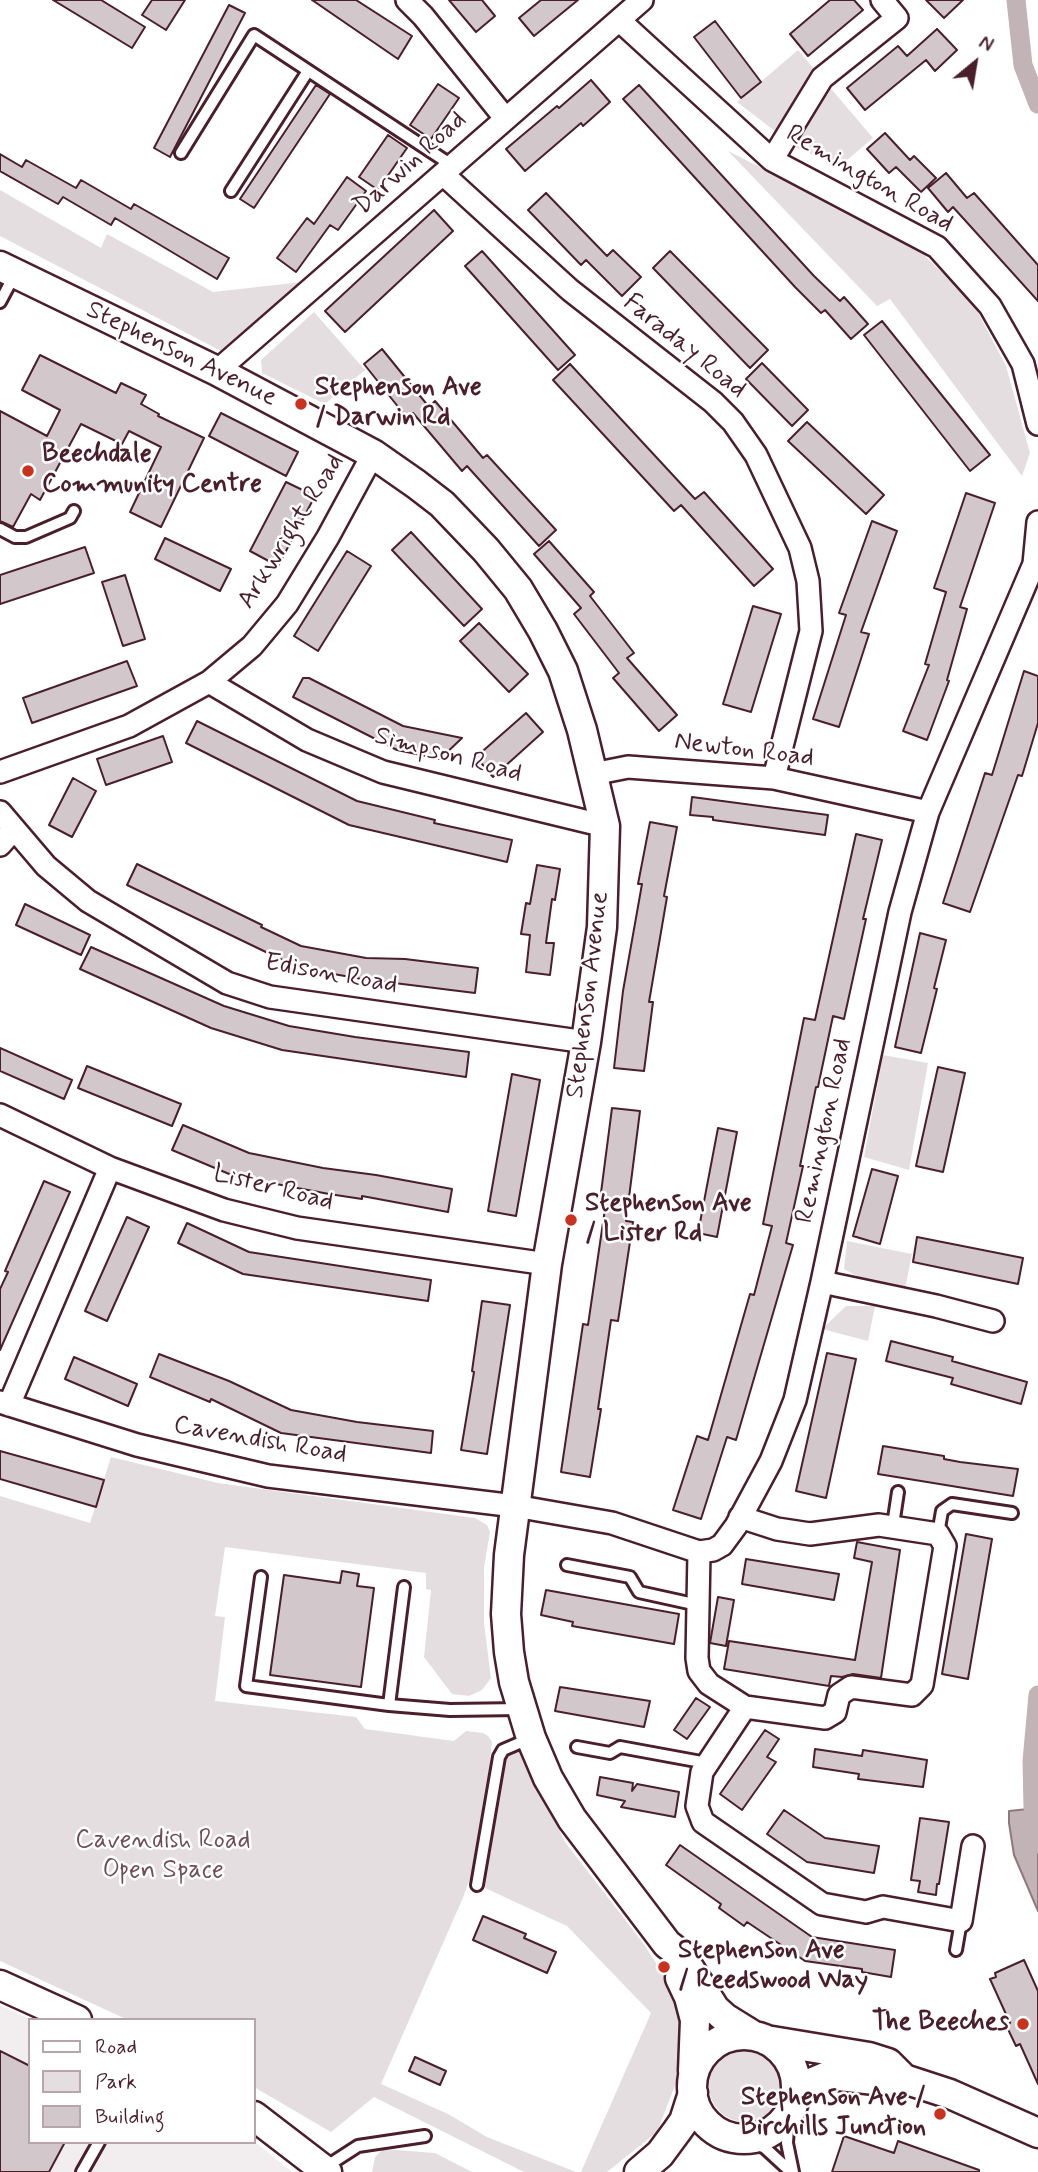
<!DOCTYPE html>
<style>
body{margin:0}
#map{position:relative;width:1038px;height:2172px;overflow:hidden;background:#fff;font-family:Mynerve,sans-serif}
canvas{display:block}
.legend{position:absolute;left:28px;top:2018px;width:228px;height:126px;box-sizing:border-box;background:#fff;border:2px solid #b7a5aa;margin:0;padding:9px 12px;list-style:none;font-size:21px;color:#4a1f2b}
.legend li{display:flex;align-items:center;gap:14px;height:35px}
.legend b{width:35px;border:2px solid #b7a5aa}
.north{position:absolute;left:940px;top:28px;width:70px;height:70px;-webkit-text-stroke:5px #fff;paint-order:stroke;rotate:30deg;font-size:19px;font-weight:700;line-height:28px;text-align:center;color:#4a1f2b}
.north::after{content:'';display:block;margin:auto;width:24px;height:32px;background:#4a1f2b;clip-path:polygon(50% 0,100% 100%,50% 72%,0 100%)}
</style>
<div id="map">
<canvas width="1038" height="2172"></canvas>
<ul class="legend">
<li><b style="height:9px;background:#fff"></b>Road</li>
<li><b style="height:19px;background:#e5dee0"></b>Park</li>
<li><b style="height:19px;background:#d2c7cb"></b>Building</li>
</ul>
<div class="north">N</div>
</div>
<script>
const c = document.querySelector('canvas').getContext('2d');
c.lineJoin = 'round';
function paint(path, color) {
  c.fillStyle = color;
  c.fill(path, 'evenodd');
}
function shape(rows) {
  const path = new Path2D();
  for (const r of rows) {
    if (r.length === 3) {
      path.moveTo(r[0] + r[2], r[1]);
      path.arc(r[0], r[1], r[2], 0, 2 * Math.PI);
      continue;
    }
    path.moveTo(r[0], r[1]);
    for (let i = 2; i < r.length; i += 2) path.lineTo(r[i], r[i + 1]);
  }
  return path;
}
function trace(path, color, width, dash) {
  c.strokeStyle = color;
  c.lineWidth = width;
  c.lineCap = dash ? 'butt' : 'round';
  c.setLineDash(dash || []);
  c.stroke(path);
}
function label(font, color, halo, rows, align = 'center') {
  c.font = font + ' Mynerve,sans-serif';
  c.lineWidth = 5;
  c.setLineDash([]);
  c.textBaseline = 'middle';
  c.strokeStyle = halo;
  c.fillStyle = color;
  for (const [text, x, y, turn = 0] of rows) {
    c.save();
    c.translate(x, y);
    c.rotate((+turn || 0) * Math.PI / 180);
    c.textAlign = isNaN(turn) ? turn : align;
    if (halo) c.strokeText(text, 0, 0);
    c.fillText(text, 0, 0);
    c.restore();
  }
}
const built = shape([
 [0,2005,31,2020,30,2142,254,2141,292,2172,0,2172]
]);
const green = shape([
 [798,50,873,138,840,166,797,148,737,102],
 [728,151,914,245,973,303,1006,366,1030,453,1022,476,890,299,877,306],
 [0,190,101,248,107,234,213,292,302,282,221,351,0,236],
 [314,312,365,370,325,404,262,373,261,360],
 [883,1055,928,1063,909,1170,864,1157],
 [847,1241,912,1254,905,1289,857,1276,844,1269],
 [846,1306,875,1306,868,1341,822,1329],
 [111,1457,218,1483,475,1518,487,1525,490,1532,484,1568,484,1623,491,1678,482,1690,469,1696,452,1694,424,1657,431,1590,426,1589,426,1573,225,1547,215,1616,225,1617,215,1701,356,1717,365,1729,454,1741,466,1731,483,1733,488,1736,492,1742,490,1762,478,1857,462,1900,381,2084,448,2114,487,2137,576,2172,524,2172,374,2097,331,2132,254,2087,254,2020,128,2020,0,1961,0,1496,90,1523],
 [515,1748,520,1749,565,1842,643,1943,680,2000,678,2078,657,2132,607,2172,581,2172,651,2013,567,1926,485,1888,505,1759,509,1751],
 [745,2086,36],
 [383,2149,435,2153,472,2172,372,2172,375,2157]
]);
const water = shape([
 [1038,1808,1038,1911,1014,1855,1009,1823,1009,1811,1038,1808]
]);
const canal = shape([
 [1016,0,1023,65,1038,104],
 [1038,1695,1032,1761,1033,1808,1038,1844]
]);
const building = shape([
 [53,0,101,0,145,27,132,48,53,0],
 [152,0,185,0,166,30,142,15,152,0],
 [312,0,356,0,412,36,398,59,312,0],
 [449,0,482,0,495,16,476,32,449,0],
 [541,0,578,0,534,36,519,18,541,0],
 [830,0,854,0,863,10,808,56,790,34,830,0],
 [926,0,963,0,944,18,926,0],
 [229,5,245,13,170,157,154,148,229,5],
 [715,21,761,82,741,98,694,37,715,21],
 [937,29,957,50,935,71,926,60,865,110,847,88,898,46,907,56,937,29],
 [591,80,610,102,583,126,581,123,525,171,506,149,557,106,559,108,591,80],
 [438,84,459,98,431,139,410,125,438,84],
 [316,85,330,94,254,208,240,199,316,85],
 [639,85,814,276,840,301,844,297,868,324,851,339,825,310,821,313,795,287,623,99,639,85],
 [885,133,910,160,914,156,936,178,921,192,896,167,889,173,867,149,885,133],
 [388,135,407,148,378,190,359,177,388,135],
 [0,154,22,167,26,160,76,188,81,180,131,209,134,204,229,258,217,279,115,218,111,225,63,197,58,204,0,171,0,154],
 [946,173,967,198,974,193,1038,265,1038,301,953,207,948,212,928,188,946,173],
 [347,177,366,191,338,230,330,225,296,272,277,258,307,218,314,224,347,177],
 [546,193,607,256,613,250,641,277,622,296,586,260,581,265,528,210,546,193],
 [434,210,453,231,345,332,325,311,434,210],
 [482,251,575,355,558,370,465,266,482,251],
 [670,251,768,350,750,368,653,268,670,251],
 [882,321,990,455,970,471,864,335,882,321],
 [382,349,429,407,435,401,483,458,487,455,556,530,539,546,467,466,462,471,413,413,407,418,364,364,382,349],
 [40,355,116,393,121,383,146,395,141,404,159,414,158,416,204,438,161,527,130,512,161,447,129,431,122,444,81,424,40,500,31,494,13,527,0,521,0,411,47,436,60,410,22,390,40,355],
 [762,363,808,410,792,426,746,379,762,363],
 [570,364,695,499,704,492,773,569,754,586,681,505,674,511,553,380,570,364],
 [221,413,298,452,286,476,209,436,221,413],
 [807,422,884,495,866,514,788,441,807,422],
 [286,482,315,496,278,566,250,551,286,482],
 [966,493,995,503,960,607,967,609,947,680,949,681,927,740,903,731,929,665,925,664,946,592,934,588,966,493],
 [872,521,897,531,861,632,869,634,839,727,813,719,846,615,839,613,872,521],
 [411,532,482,609,464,626,392,550,411,532],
 [165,538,231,569,220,591,155,559,165,538],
 [549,541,594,592,590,596,634,653,627,658,677,715,659,731,613,678,619,673,574,614,581,608,534,554,549,541],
 [85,547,94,573,0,604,0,575,85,547],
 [347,551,371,566,318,651,294,636,347,551],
 [125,575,145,639,123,646,102,582,125,575],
 [753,606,781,614,751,712,723,704,753,606],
 [479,623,528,674,509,692,460,641,479,623],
 [127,661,137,686,32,723,23,698,127,661],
 [1024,671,1038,676,1038,723,1022,776,1018,775,970,912,943,903,985,773,992,775,1024,671],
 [303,678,309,678,403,726,462,738,440,759,397,750,293,697,303,678],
 [526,713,543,732,493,777,476,757,526,713],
 [197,721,357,801,435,820,434,823,512,840,507,862,349,825,186,743,197,721],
 [163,736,172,762,106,785,97,759,163,736],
 [73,778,96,791,72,837,49,825,73,778],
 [692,797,828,815,825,835,713,820,713,817,690,815,692,797],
 [650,822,677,827,664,896,667,897,649,1002,653,1002,644,1071,614,1068,623,991,642,884,638,884,650,822],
 [856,834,882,840,863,919,866,919,844,1019,833,1016,818,1087,816,1087,800,1166,803,1166,786,1243,793,1245,736,1440,727,1437,701,1519,673,1510,697,1436,708,1440,750,1294,754,1295,772,1226,763,1224,804,1018,815,1020,856,834],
 [137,864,262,925,261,927,301,946,366,958,405,959,478,968,475,993,362,979,299,968,127,885,137,864],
 [537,865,560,869,555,900,552,899,546,943,554,943,550,975,526,972,530,935,521,934,526,903,530,904,537,865],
 [25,904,90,935,81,955,16,925,25,904],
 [920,933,946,940,934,988,937,989,921,1053,895,1047,920,933],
 [91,947,224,1006,289,1026,355,1037,469,1052,466,1077,282,1050,211,1028,80,969,91,947],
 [0,1048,72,1080,64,1099,0,1071,0,1048],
 [87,1066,181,1104,172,1126,78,1088,87,1066],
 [938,1067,965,1073,943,1172,916,1166,938,1067],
 [512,1074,540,1080,516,1216,488,1211,512,1074],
 [612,1108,640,1111,626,1221,633,1222,618,1321,611,1320,598,1409,601,1409,590,1477,561,1472,583,1324,588,1325,605,1209,599,1208,612,1108],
 [183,1125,249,1153,323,1168,376,1175,452,1189,448,1212,362,1196,362,1199,329,1194,234,1176,172,1150,183,1125],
 [718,1128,737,1132,717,1237,698,1233,718,1128],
 [872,1169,898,1176,880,1244,853,1236,872,1169],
 [44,1181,70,1192,0,1350,0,1289,8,1272,5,1271,44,1181],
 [127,1217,149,1227,107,1321,85,1311,127,1217],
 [187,1223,249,1252,431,1280,428,1301,243,1274,178,1243,187,1223],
 [917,1237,1023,1258,1018,1284,913,1262,917,1237],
 [482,1301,510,1305,487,1454,461,1450,474,1372,472,1371,482,1301],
 [891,1341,953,1357,952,1361,1027,1382,1021,1404,951,1384,953,1378,886,1361,891,1341],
 [827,1353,856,1359,826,1498,796,1491,827,1353],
 [159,1354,229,1381,291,1410,357,1422,433,1431,431,1453,281,1433,211,1399,210,1402,150,1377,159,1354],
 [74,1357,137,1384,128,1406,65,1379,74,1357],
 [883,1446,944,1456,944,1459,960,1462,1018,1469,1013,1496,878,1474,883,1446],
 [0,1451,104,1480,96,1507,0,1479,0,1451],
 [966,1534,992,1539,968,1679,942,1674,966,1534],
 [857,1542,900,1550,881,1678,853,1674,842,1677,831,1676,829,1686,724,1669,729,1641,855,1660,872,1562,854,1558,857,1542],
 [746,1559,839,1574,834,1600,742,1584,746,1559],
 [342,1571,359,1574,357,1586,374,1588,361,1687,270,1675,284,1575,340,1583,342,1571],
 [546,1590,679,1614,674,1644,572,1626,573,1622,541,1615,546,1590],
 [718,1597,734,1600,726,1646,710,1643,718,1597],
 [560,1687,650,1701,644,1727,555,1711,560,1687],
 [696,1698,710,1707,687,1739,674,1730,696,1698],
 [765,1730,779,1739,767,1757,776,1762,742,1810,720,1794,765,1730],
 [815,1749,862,1756,863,1750,927,1760,923,1787,858,1779,859,1774,813,1767,815,1749],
 [600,1777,633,1783,632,1791,637,1784,679,1792,675,1817,621,1807,625,1801,597,1795,600,1777],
 [784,1810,825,1838,879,1846,874,1873,807,1862,767,1834,784,1810],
 [920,1818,949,1822,939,1884,937,1884,936,1895,918,1892,920,1881,911,1880,920,1818],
 [680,1845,812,1937,895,1950,891,1977,862,1972,862,1969,805,1961,747,1922,744,1926,719,1908,721,1904,666,1865,680,1845],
 [483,1916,526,1934,524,1938,556,1952,547,1973,473,1940,483,1916],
 [1024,1960,1038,1991,1038,2084,1020,2044,1016,2046,1006,2025,1010,2023,990,1979,996,1977,995,1973,1024,1960],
 [0,2051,30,2066,30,2142,65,2142,49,2172,0,2172,0,2051],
 [415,2057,446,2071,440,2085,409,2071,415,2057],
 [844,2136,894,2153,898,2141,979,2170,979,2172,832,2172,844,2136]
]);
const service = shape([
 [181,153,254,35,453,166],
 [231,191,308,71],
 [0,302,15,274],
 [0,529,15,537,26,537,70,518,74,511],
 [893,1525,898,1492],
 [938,1534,942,1511,952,1504,1012,1513],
 [567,1565,630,1577,639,1592,698,1605],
 [261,1577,246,1686,389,1705],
 [404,1587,389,1705,450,1710,521,1709],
 [577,1747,610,1753,620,1747,707,1763],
 [477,1885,499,1757,503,1750,531,1738],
 [956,1950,961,1921],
 [789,2113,787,2143,793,2172],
 [746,2139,765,2148,791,2172],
 [324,2168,358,2146,425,2136],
 [82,2172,99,2142]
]);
const minor = shape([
 [407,0,423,16,505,118],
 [620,21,772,160,937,247,990,306,1023,364,1038,424],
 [772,160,822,78,897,18,882,0],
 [444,175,570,290,713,402,733,422,756,455,800,548,808,581,811,631,774,778],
 [217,371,642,0],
 [209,682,307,740,383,772,605,826],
 [0,772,129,726,209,682,252,646,287,604,328,537,373,454],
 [593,774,628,767,774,778,928,812],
 [0,812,46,866,88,901,227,983,270,997,586,1042],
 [0,845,14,829],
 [0,1115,110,1168,224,1210,297,1228,547,1264],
 [822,1282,936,1306,993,1321],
 [0,1402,137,1445,268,1476,515,1506,612,1523,699,1552,713,1550,722,1545,736,1526,771,1461,795,1400,822,1282,900,912,928,812,1034,564,1038,522],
 [9,1405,110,1168],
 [699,1552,697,1658,699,1671,709,1684,745,1707,825,1718,835,1712,839,1695,851,1687,912,1695,922,1685,945,1546,938,1534,879,1525,810,1534,777,1529,740,1517],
 [745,1707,702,1772,697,1806,703,1822,822,1904,866,1912,883,1907,961,1921,973,1846]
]);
const tertiary = shape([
 [0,266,217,371,373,454,416,484,442,504,486,550,518,589,543,631,563,671,582,730,605,826,602,927,586,1042,547,1264,509,1555,506,1614,509,1652,514,1682,531,1738,548,1778,572,1819,667,1944,681,1955,715,2009,725,2018,754,2036],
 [680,1978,689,1997,695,2020,693,2071],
 [0,1985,77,2020],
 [744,2087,52],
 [766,2040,869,2057,888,2063,904,2079,950,2094,1038,2133],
 [795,2097,806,2085,830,2075,884,2081,904,2079],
 [254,2116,327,2172],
 [639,2172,660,2154,677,2131,684,2121,693,2093]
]);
const markers = [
 [301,404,7,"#c8321e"],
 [28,471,7,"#c8321e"],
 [571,1220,7,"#c8321e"],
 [664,1967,7,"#c8321e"],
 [1023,2024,7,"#c8321e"],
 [940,2114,7,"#c8321e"]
];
const streetNames = [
 ["Darwin Road",411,164,-42],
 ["Remington Road",869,180,30],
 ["Faraday Road",684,347,39],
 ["Stephenson Avenue",181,355,26],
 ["Arkwright Road",292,532,-58],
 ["Newton Road",744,751,7],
 ["Simpson Road",448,756,15],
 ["Edison Road",331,975,10],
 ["Stephenson Avenue",589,995,-83],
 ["Remington Road",825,1131,-78],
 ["Lister Road",273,1189,14],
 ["Cavendish Road",260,1441,10]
];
const poiNames = [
 ["Stephenson Ave",315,389],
 ["/ Darwin Rd",315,419],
 ["Beechdale",42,456],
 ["Community Centre",42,486],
 ["Stephenson Ave",585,1205],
 ["/ Lister Rd",585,1235],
 ["Stephenson Ave",678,1952],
 ["/ Reedswood Way",678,1982],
 ["The Beeches",1009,2024,"right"],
 ["Stephenson Ave /",926,2099,"right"],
 ["Birchills Junction",926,2129,"right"]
];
const parkNames = [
 ["Cavendish Road",163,1842],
 ["Open Space",163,1872]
];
paint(built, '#f2eeef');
paint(green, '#e5dee0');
paint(water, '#c1b3b6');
trace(water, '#91787e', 2);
trace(canal, '#c1b3b6', 19);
paint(building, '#d2c7cb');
trace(building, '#4a1f2b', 2);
trace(service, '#4a1f2b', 16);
trace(minor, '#4a1f2b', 26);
trace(tertiary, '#4a1f2b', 33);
trace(service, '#fff', 10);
trace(minor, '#fff', 21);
trace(tertiary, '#fff', 28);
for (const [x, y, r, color] of markers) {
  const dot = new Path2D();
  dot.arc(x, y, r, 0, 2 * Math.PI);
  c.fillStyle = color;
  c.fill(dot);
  trace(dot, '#fff', 2.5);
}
label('26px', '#4a1f2b', '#fff', streetNames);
label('bold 26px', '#4a1f2b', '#fff', poiNames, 'left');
label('26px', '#714f58', '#fff', parkNames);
</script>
